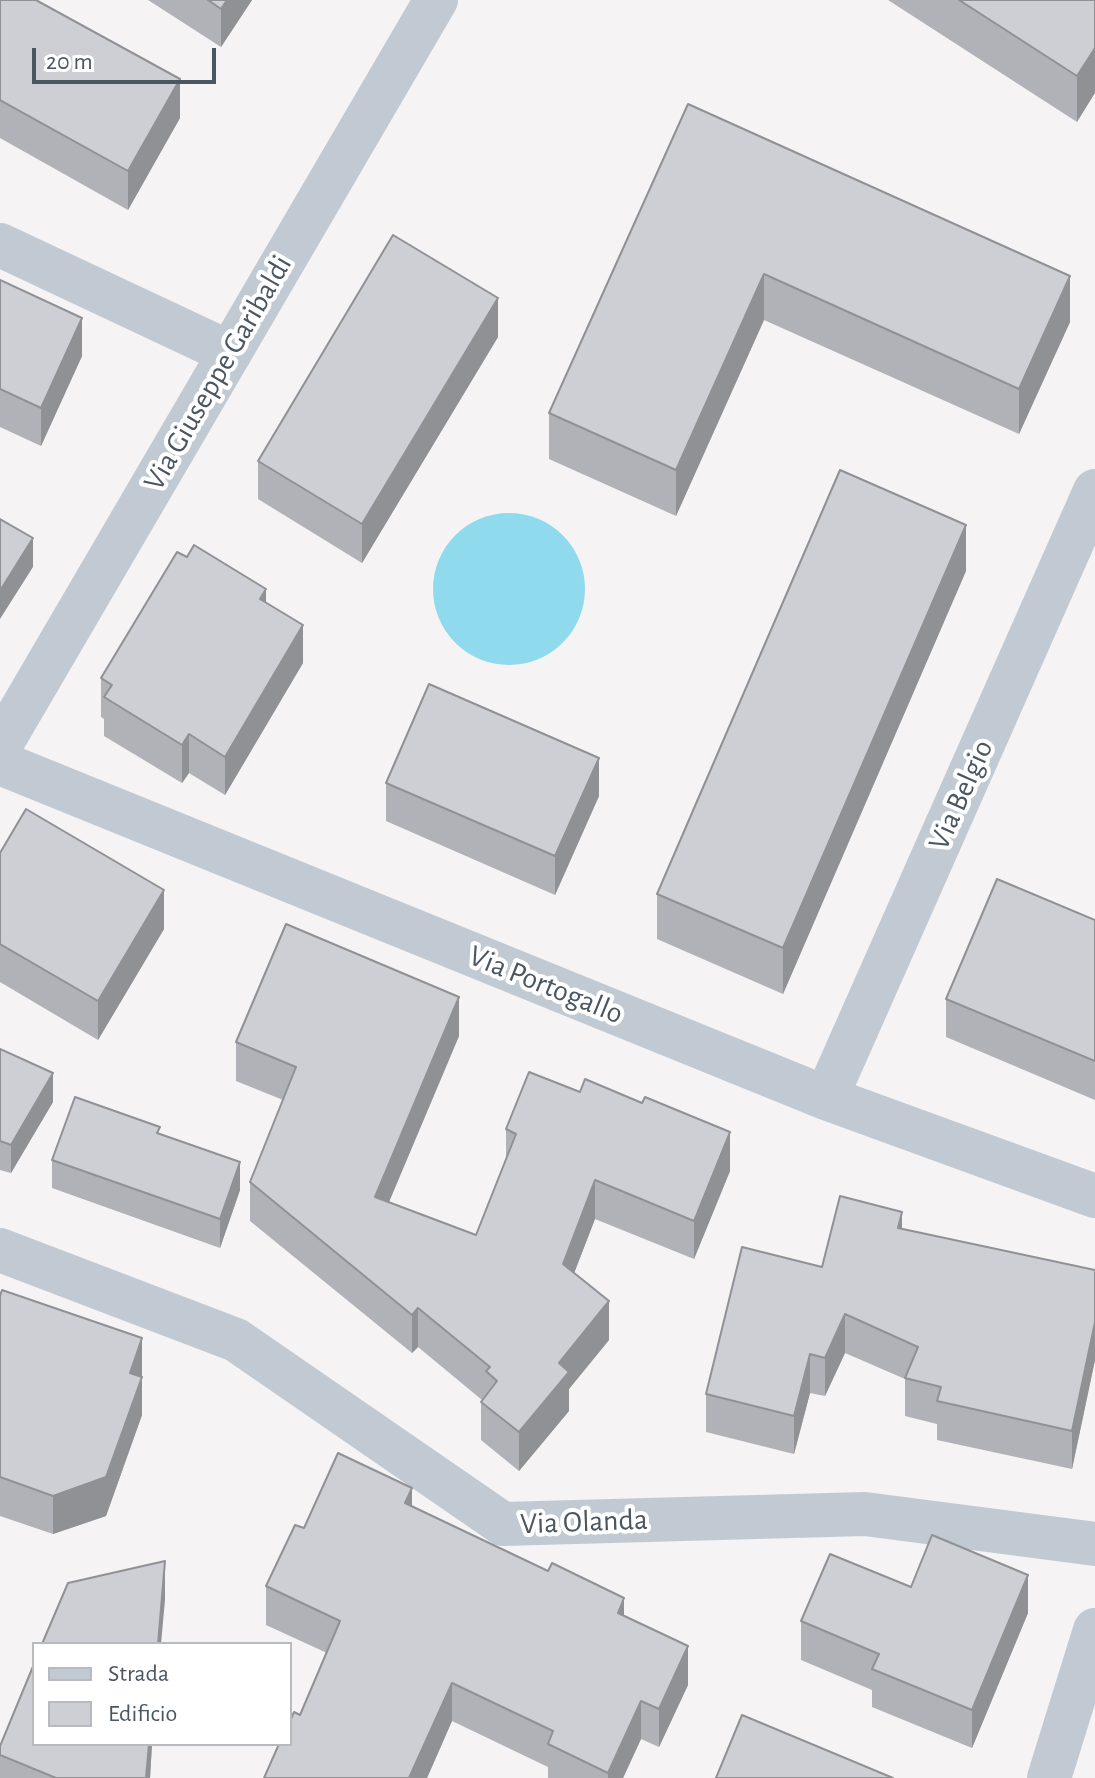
<!DOCTYPE html>
<style>
body{margin:0}
#map{position:relative;width:1095px;height:1778px;overflow:hidden;background:#f5f3f3;font-family:"Alegreya Sans",sans-serif}
canvas{display:block}
.legend{position:absolute;left:32px;top:1642px;width:260px;height:104px;box-sizing:border-box;background:#fff;border:2px solid #b7bbc0;margin:0;padding:10px 14px;list-style:none;font-size:24px;color:#4a5661}
.legend li{display:flex;align-items:center;gap:16px;height:40px}
.legend b{width:40px;border:2px solid #b7bbc0}
.scale{position:absolute;left:32px;top:48px;width:184px;height:36px;box-sizing:border-box;border:4px solid #4a5661;border-top:0;padding-left:10px;font-size:24px;line-height:28px;white-space:nowrap;color:#4a5661;-webkit-text-stroke:6px #fff;paint-order:stroke}
</style>
<div id="map">
<canvas width="1095" height="1778"></canvas>
<ul class="legend">
<li><b style="height:10px;background:#c1cad2"></b>Strada</li>
<li><b style="height:22px;background:#cdcfd5"></b>Edificio</li>
</ul>
<div class="scale">20 m</div>
</div>
<script>
const c = document.querySelector('canvas').getContext('2d');
c.lineJoin = 'round';
function paint(path, color) {
  c.fillStyle = color;
  c.fill(path, 'evenodd');
}
function shape(rows) {
  const path = new Path2D();
  for (const r of rows) {
    if (r.length === 3) {
      path.moveTo(r[0] + r[2], r[1]);
      path.arc(r[0], r[1], r[2], 0, 2 * Math.PI);
      continue;
    }
    path.moveTo(r[0], r[1]);
    for (let i = 2; i < r.length; i += 2) path.lineTo(r[i], r[i + 1]);
  }
  return path;
}
function trace(path, color, width, dash) {
  c.strokeStyle = color;
  c.lineWidth = width;
  c.lineCap = dash ? 'butt' : 'round';
  c.setLineDash(dash || []);
  c.stroke(path);
}
function label(font, color, halo, rows, align = 'center') {
  c.font = font + ' "Alegreya Sans",sans-serif';
  c.lineWidth = 8;
  c.setLineDash([]);
  c.textBaseline = 'middle';
  c.strokeStyle = halo;
  c.fillStyle = color;
  for (const [text, x, y, turn = 0] of rows) {
    c.save();
    c.translate(x, y);
    c.rotate((+turn || 0) * Math.PI / 180);
    c.textAlign = isNaN(turn) ? turn : align;
    if (halo) c.strokeText(text, 0, 0);
    c.fillText(text, 0, 0);
    c.restore();
  }
}
const water = shape([
 [509,589,76]
]);
const street = shape([
 [0,245,230,353],
 [0,746,436,0],
 [0,763,826,1098,1095,1196],
 [826,1098,1095,491],
 [0,1250,236,1340,503,1524,865,1514,1095,1544],
 [1049,1778,1095,1630]
]);
const wall = shape([
 [0,0,180,118,128,210,0,138],
 [148,0,252,0,221,47],
 [888,0,1095,0,1077,122],
 [688,104,1070,322,1019,434,764,320,676,516,549,459,549,413],
 [0,280,82,356,41,446,0,427],
 [498,337,362,563,258,499,258,461],
 [966,571,783,994,657,939,657,894],
 [266,603,303,663,225,795,189,773,182,783,104,736,104,719,101,717,101,678],
 [386,783,599,796,555,895,386,821],
 [0,853,164,929,98,1040,0,982],
 [1095,920,1095,1100,946,1037,946,999],
 [459,1036,389,1202,476,1235,506,1160,506,1129,730,1171,694,1259,595,1219,574,1273,609,1340,569,1389,569,1411,519,1471,481,1440,481,1402,482,1400,418,1347,412,1353,250,1221,250,1182,283,1100,236,1081,236,1042],
 [0,1049,53,1102,11,1173,0,1170],
 [160,1134,240,1190,220,1248,52,1188,52,1160],
 [902,1229,1095,1270,1095,1360,1072,1469,937,1440,937,1424,905,1416,905,1379,845,1353,825,1396,810,1393,794,1454,706,1432,706,1394,822,1267],
 [0,1296,142,1338,142,1415,106,1516,53,1534,0,1516],
 [412,1507,624,1616,688,1685,659,1747,641,1739,623,1778,548,1778,548,1767,452,1721,427,1778,264,1778,300,1715,327,1653,266,1625,266,1586,304,1528],
 [911,1587,1028,1613,972,1748,872,1707,872,1690,801,1660,801,1621],
 [34,1744,152,1744,150,1778,0,1778,0,1746]
]);
const shadedWall = shape([
 [227,0,252,0,221,47,221,9],
 [1095,48,1095,93,1077,122,1077,76],
 [180,79,180,118,128,210,128,171],
 [764,274,764,320,676,516,676,470],
 [1070,276,1070,322,1019,434,1019,389],
 [498,298,498,337,362,563,362,524],
 [82,318,82,356,41,446,41,408],
 [966,525,966,571,783,994,783,948],
 [33,538,33,567,0,619,0,591],
 [266,589,266,627,260,599],
 [303,625,303,663,225,795,225,757],
 [189,734,189,773,182,783,182,745],
 [599,758,599,796,555,895,555,856],
 [164,890,164,929,98,1040,98,1001],
 [459,997,459,1036,375,1235,375,1197],
 [53,1073,53,1102,11,1173,11,1145],
 [730,1132,730,1171,694,1259,694,1221],
 [240,1162,240,1190,220,1248,220,1219],
 [595,1180,595,1219,563,1302,563,1264],
 [902,1212,902,1250,898,1228],
 [609,1301,609,1340,569,1389,569,1411,519,1471,519,1432,559,1363],
 [418,1308,418,1347,412,1353,412,1315],
 [845,1314,845,1353,825,1396,825,1358],
 [1095,1322,1095,1360,1072,1469,1072,1431],
 [142,1338,142,1415,106,1516,53,1534,53,1496,130,1373],
 [810,1354,810,1393,794,1454,794,1416],
 [412,1488,412,1526,405,1503],
 [165,1561,165,1600,161,1644,158,1644],
 [1028,1575,1028,1613,972,1748,972,1710],
 [624,1598,624,1636,618,1613],
 [688,1646,688,1685,659,1747,659,1709],
 [452,1683,452,1721,427,1778,409,1778],
 [641,1701,641,1739,623,1778,608,1778,608,1773],
 [149,1744,152,1744,150,1778,146,1778]
]);
const building = shape([
 [0,0,36,0,180,79,128,171,0,100,0,0],
 [208,0,227,0,221,9,208,0],
 [959,0,1095,0,1095,48,1077,76,959,0],
 [688,104,1070,276,1019,389,764,274,676,470,549,413,688,104],
 [393,235,498,298,362,524,258,461,393,235],
 [0,280,82,318,41,408,0,389,0,280],
 [840,470,966,525,783,948,657,894,840,470],
 [0,519,33,538,0,591,0,519],
 [194,545,266,589,260,599,303,625,225,757,189,734,182,745,104,697,112,685,101,678,177,552,187,557,194,545],
 [429,684,599,758,555,856,386,783,429,684],
 [26,809,164,890,98,1001,0,944,0,853,26,809],
 [997,879,1095,920,1095,1061,946,999,997,879],
 [286,924,459,997,375,1197,476,1235,516,1134,506,1129,529,1072,580,1092,585,1079,642,1103,645,1097,730,1132,694,1221,595,1180,563,1264,609,1301,559,1363,569,1372,519,1432,481,1402,497,1381,486,1371,490,1367,418,1308,412,1315,250,1182,296,1067,236,1042,286,924],
 [0,1049,53,1073,11,1145,0,1141,0,1049],
 [75,1097,160,1127,157,1133,240,1162,220,1219,52,1160,75,1097],
 [840,1196,902,1212,898,1228,1095,1270,1095,1322,1072,1431,937,1401,941,1387,905,1378,918,1347,845,1314,825,1358,810,1354,794,1416,706,1394,742,1247,822,1267,840,1196],
 [2,1290,142,1338,130,1373,142,1377,106,1477,53,1496,0,1477,0,1296,2,1290],
 [338,1453,412,1488,405,1503,548,1571,552,1563,624,1598,618,1613,688,1646,659,1709,641,1701,608,1773,548,1744,553,1731,452,1683,409,1778,264,1778,279,1744,290,1744,290,1721,294,1712,300,1715,340,1621,266,1586,295,1525,304,1528,338,1453],
 [932,1535,1028,1575,972,1710,872,1669,879,1654,801,1621,830,1554,911,1587,932,1535],
 [165,1561,158,1644,42,1644,68,1583,165,1561],
 [34,1664,34,1744,149,1744,146,1778,56,1778,0,1755,0,1746,34,1664],
 [742,1715,893,1778,716,1778,742,1715]
]);
const streetNames = [
 ["Via Giuseppe Garibaldi",218,373,-60],
 ["Via Belgio",961,795,-66],
 ["Via Portogallo",546,985,22],
 ["Via Olanda",584,1522,-2]
];
paint(water, '#90daee');
trace(street, '#c1cad2', 44);
paint(wall, '#b0b2b7');
paint(shadedWall, '#909195');
paint(building, '#cdcfd5');
trace(building, '#909195', 2);
label('30px', '#4a5661', '#fff', streetNames);
</script>
